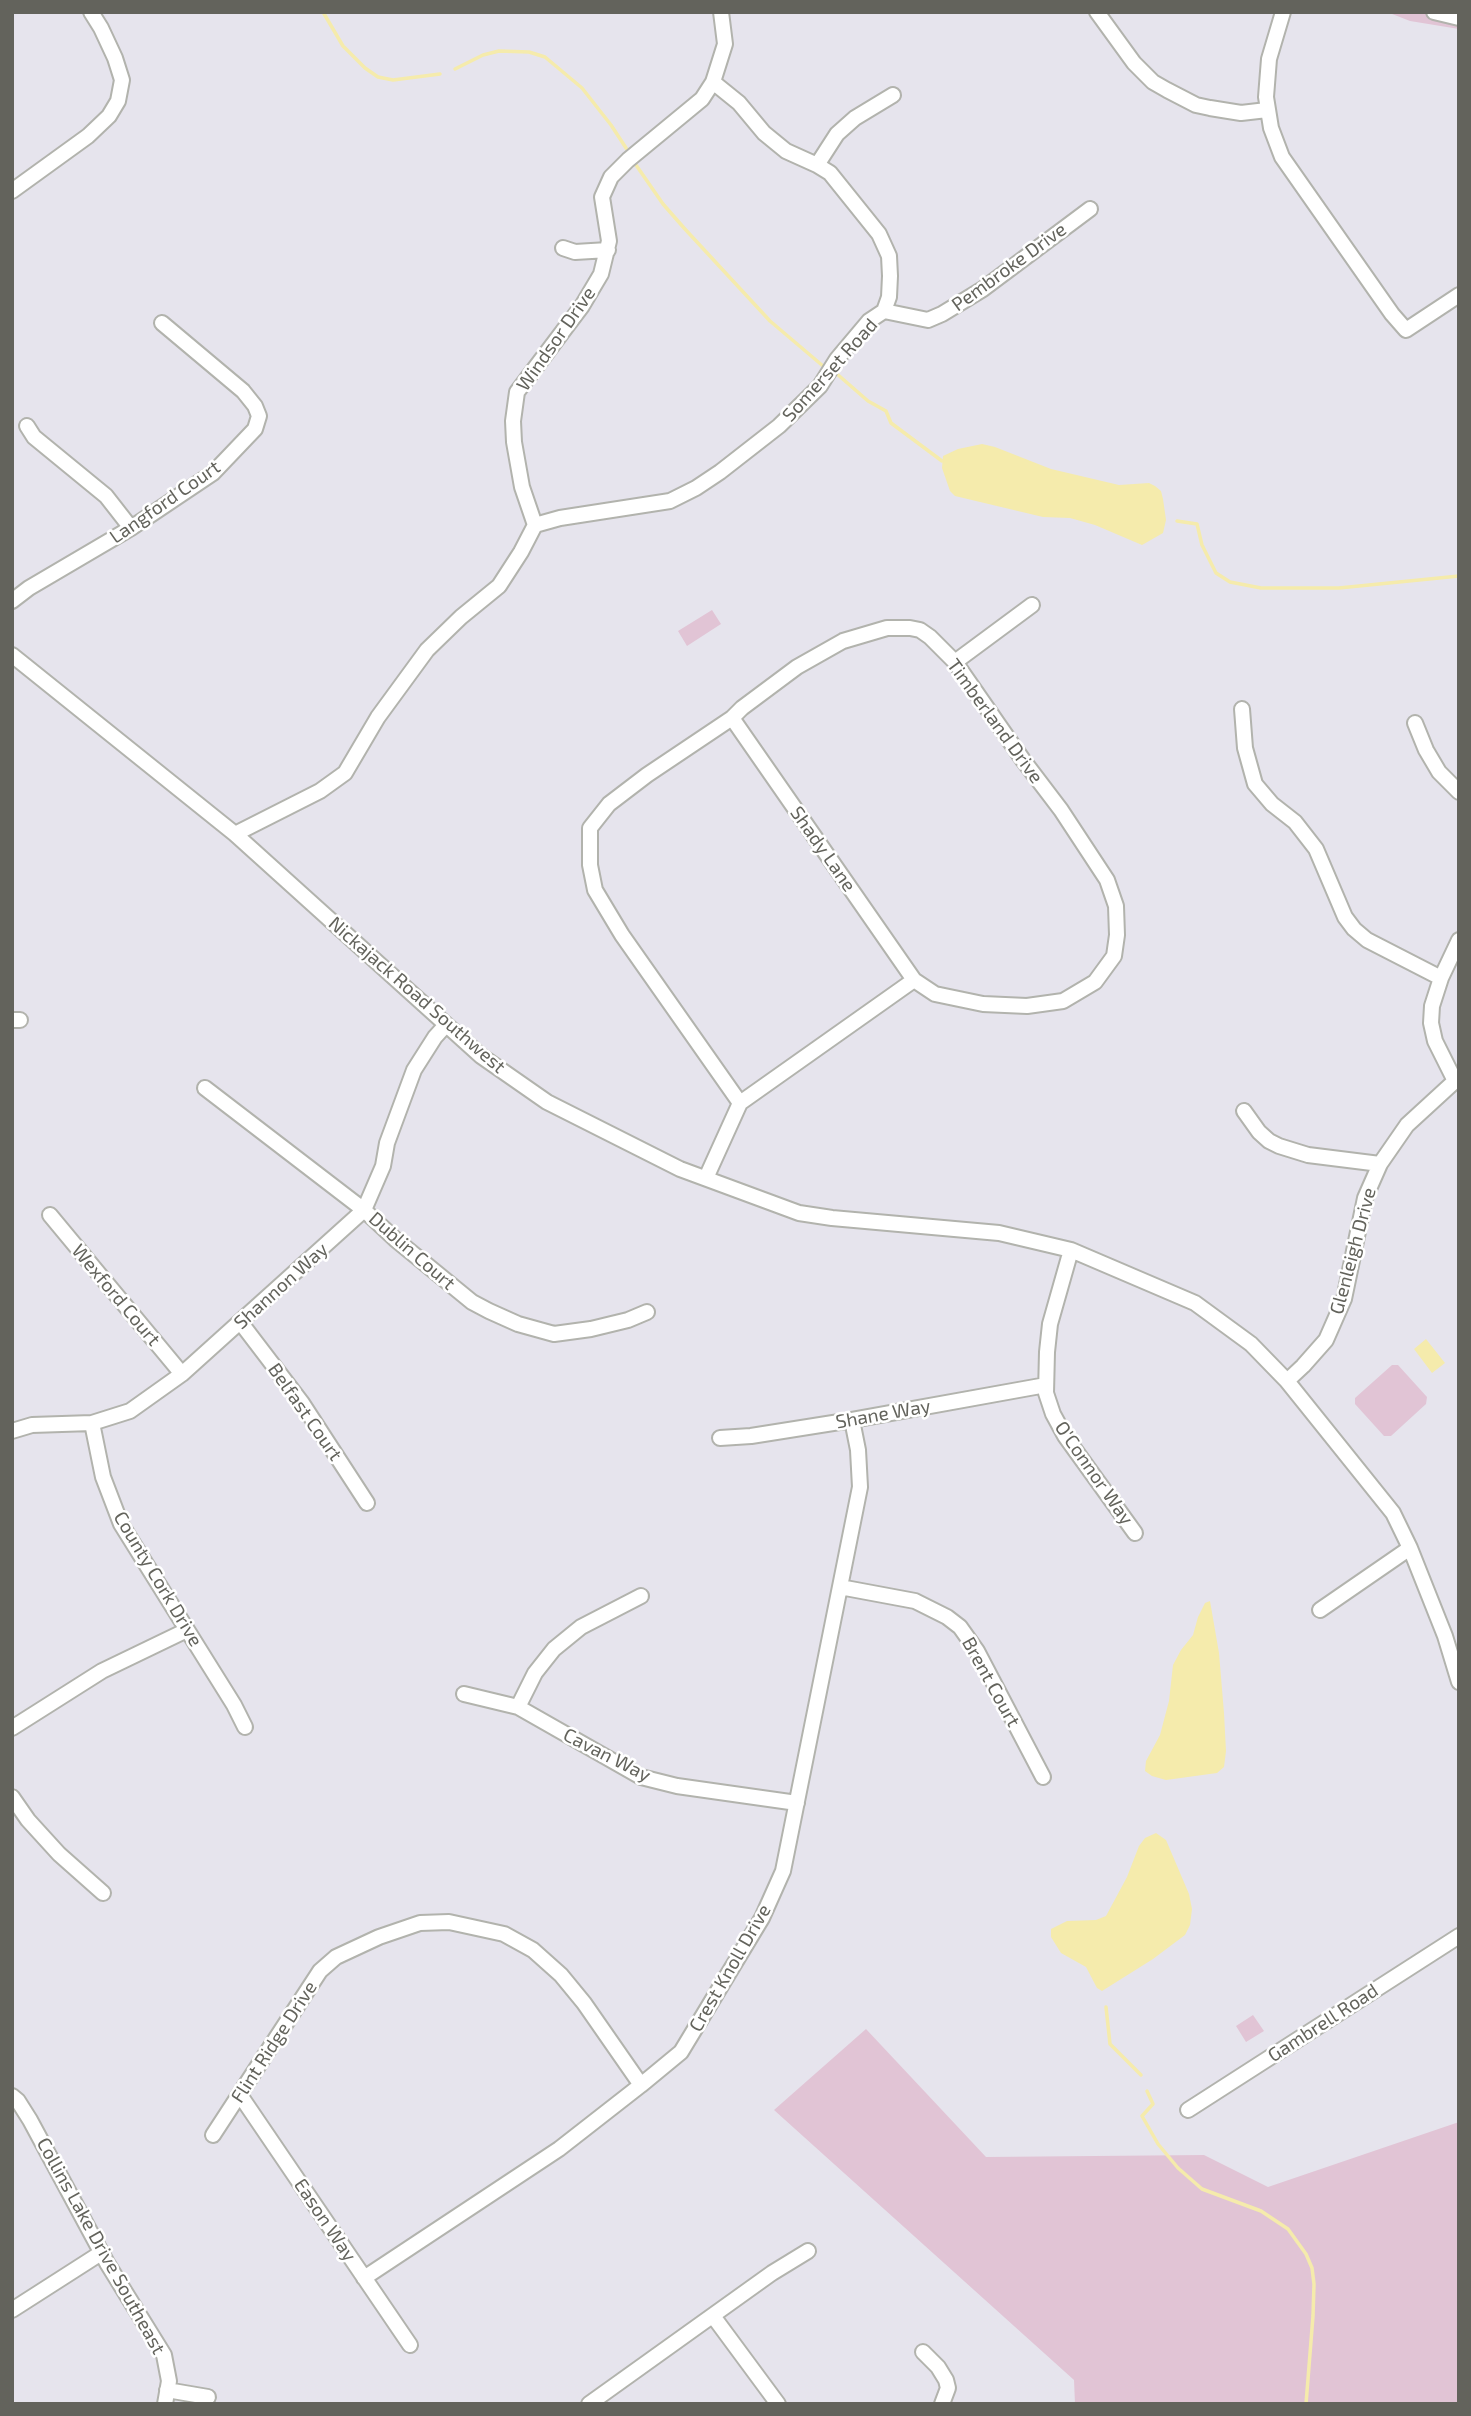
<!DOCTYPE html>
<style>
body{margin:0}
#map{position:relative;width:1471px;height:2416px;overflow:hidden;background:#e6e4ed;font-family:"Exo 2",sans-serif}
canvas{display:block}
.frame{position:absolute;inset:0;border:14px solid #63635c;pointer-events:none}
</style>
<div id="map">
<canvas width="1471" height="2416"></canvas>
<div class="frame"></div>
</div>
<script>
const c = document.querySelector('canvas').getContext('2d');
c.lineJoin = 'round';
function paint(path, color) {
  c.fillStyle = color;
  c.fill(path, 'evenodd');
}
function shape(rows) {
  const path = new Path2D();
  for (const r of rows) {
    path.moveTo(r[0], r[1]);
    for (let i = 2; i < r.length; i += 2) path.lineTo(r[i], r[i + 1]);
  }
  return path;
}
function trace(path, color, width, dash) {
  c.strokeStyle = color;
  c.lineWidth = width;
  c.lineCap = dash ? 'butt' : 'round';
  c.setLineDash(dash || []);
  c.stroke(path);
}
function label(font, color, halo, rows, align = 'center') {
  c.font = font + ' "Exo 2",sans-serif';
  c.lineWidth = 5;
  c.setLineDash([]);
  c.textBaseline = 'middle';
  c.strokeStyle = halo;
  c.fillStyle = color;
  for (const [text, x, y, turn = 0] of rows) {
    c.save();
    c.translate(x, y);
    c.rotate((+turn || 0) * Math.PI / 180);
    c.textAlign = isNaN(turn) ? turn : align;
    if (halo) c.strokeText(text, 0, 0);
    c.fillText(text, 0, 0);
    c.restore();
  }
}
const green = shape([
 [1387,12,1459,12,1459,29,1410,21],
 [712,610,721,624,687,646,678,631],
 [1392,1365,1398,1365,1427,1397,1426,1404,1391,1436,1384,1436,1355,1404,1355,1398],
 [1253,2015,1264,2031,1246,2042,1236,2026],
 [866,2029,986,2157,1204,2155,1268,2187,1459,2122,1459,2404,1075,2404,1074,2380,774,2110]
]);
const water = shape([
 [982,444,995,447,1051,469,1119,485,1149,483,1155,486,1161,491,1163,499,1166,520,1163,533,1142,545,1095,525,1070,518,1043,517,955,496,950,491,942,468,943,456,958,449],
 [1426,1339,1445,1363,1432,1373,1414,1349],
 [1210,1601,1219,1653,1224,1713,1226,1751,1224,1767,1217,1773,1166,1780,1152,1776,1145,1771,1146,1761,1160,1735,1169,1701,1173,1665,1181,1650,1193,1635,1198,1617,1205,1603],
 [1156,1833,1166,1840,1189,1894,1192,1909,1190,1925,1185,1935,1153,1959,1102,1991,1097,1988,1086,1967,1061,1953,1051,1937,1051,1929,1067,1921,1096,1920,1106,1916,1127,1877,1139,1846,1145,1838]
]);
const stream = shape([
 [323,12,343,46,365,68,378,77,393,80,440,74],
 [455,69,483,55,499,51,529,52,545,57,582,88,611,125,628,151],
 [636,165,663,204,684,228,770,321,823,366],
 [837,374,868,401,886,411,891,423,942,461],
 [1177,521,1197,524,1202,545,1216,573,1230,582,1261,588,1339,588,1459,576],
 [1106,2007,1110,2044,1141,2075],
 [1147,2091,1153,2104,1142,2116,1158,2144,1178,2168,1202,2189,1261,2211,1288,2229,1306,2254,1312,2268,1314,2284,1313,2316,1306,2404]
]);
const minor = shape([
 [1097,12,1134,63,1153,82,1167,90,1196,105,1210,108,1241,113,1267,110],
 [1283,12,1269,59,1266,97,1271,128,1282,157,1392,314,1406,330,1459,295],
 [1434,12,1459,18],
 [817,165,837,134,855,118,893,95],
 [12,191,88,136,109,116,118,101,122,80,115,58,101,28,91,12],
 [563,248,575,252,608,250],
 [884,311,928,320,942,314,983,289,1090,209],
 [27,426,34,437,106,496,131,528],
 [535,525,560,518,670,501,696,488,720,472,779,426,820,386,837,359,869,321,884,311,889,297,890,276,889,256,879,234,830,173,817,165,786,151,764,133,739,103,713,82],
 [12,601,29,588,131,528,213,473,255,429,259,416,255,406,243,391,162,323],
 [12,655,235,834,481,1056,547,1102,680,1169,799,1213,832,1218,999,1233,1071,1250,1195,1303,1251,1344,1287,1381,1393,1513,1410,1548,1445,1636,1459,1682],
 [955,662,1032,605],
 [1242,709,1245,748,1255,784,1272,804,1295,822,1316,849,1345,917,1354,929,1367,940,1441,978],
 [1415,723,1426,750,1439,772,1459,792],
 [235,834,320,791,345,773,378,717,427,650,461,617,499,586,521,552,535,525,522,487,514,442,513,421,517,392,582,306,601,274,609,241,602,197,611,177,628,160,702,99,713,82,725,44,721,12],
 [12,1020,20,1020],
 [1455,1081,1435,1041,1431,1023,1432,1006,1441,978,1459,940],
 [205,1088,364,1210,395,1239,472,1302,489,1311,518,1324,554,1334,591,1329,628,1320,647,1312],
 [740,1103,914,980],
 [1244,1111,1259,1132,1269,1141,1279,1146,1308,1155,1380,1164],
 [706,1178,740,1103,622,935,595,890,590,865,590,828,609,804,647,775,732,718,742,708,797,667,843,641,887,628,910,628,920,630,930,637,955,662,1023,760,1061,810,1107,880,1116,906,1117,935,1114,956,1095,982,1063,1001,1027,1006,983,1004,935,994,914,980,732,718],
 [50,1215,182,1374],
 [1071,1250,1050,1324,1047,1352,1046,1393,1053,1414,1065,1436,1135,1533],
 [241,1323,302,1403,367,1503],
 [1287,1381,1303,1366,1326,1340,1344,1299,1365,1198,1380,1164,1407,1125,1455,1081],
 [92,1423,103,1477,121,1524,234,1705,245,1727],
 [12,1431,32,1425,92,1423,130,1411,182,1374,364,1210,383,1166,387,1143,414,1070,435,1037,445,1026],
 [720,1438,751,1436,852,1420,1046,1385],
 [840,1587,915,1601,947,1617,960,1627,977,1651,1043,1777],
 [1320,1610,1410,1548],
 [464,1694,518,1707,641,1777,677,1786,797,1803],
 [518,1707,535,1673,554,1649,581,1627,641,1596],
 [12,1728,102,1671,187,1630],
 [12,1797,28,1820,59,1854,103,1893],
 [240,2095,410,2345],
 [12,2096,18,2101,30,2120,107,2263,164,2355,169,2381,165,2404],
 [1188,2110,1459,1936],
 [213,2135,320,1971,336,1957,379,1937,420,1923,449,1922,504,1934,533,1950,561,1975,584,2003,641,2085],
 [364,2278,559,2149,641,2085,681,2052,762,1918,783,1871,860,1487,858,1450,852,1420],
 [12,2310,101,2253],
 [713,2316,778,2404],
 [923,2352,938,2367,946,2380,948,2388,942,2404],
 [167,2390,208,2397],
 [589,2404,772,2273,808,2251]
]);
const streetNames = [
 ["Pembroke Drive",1009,267,-36],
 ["Windsor Drive",556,339,-55],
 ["Somerset Road",830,370,-48],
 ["Langford Court",165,502,-35],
 ["Timberland Drive",995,721,54],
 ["Shady Lane",823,849,55],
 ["Nickajack Road Southwest",417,995,41],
 ["Dublin Court",412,1251,41],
 ["Glenleigh Drive",1353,1251,-75],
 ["Shannon Way",281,1286,-42],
 ["Wexford Court",116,1295,50],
 ["Belfast Court",305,1412,55],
 ["Shane Way",883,1414,-10],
 ["O'Connor Way",1094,1473,55],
 ["County Cork Drive",158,1579,59],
 ["Brent Court",991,1682,61],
 ["Cavan Way",607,1755,27],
 ["Crest Knoll Drive",730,1968,-60],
 ["Gambrell Road",1323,2023,-33],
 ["Flint Ridge Drive",274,2042,-57],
 ["Eason Way",325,2220,56],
 ["Collins Lake Drive Southeast",101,2246,61]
];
paint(green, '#e1c4d5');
paint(water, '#f5ebac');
trace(stream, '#f5ebac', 3.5);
trace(minor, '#b2b3ad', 18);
trace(minor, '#fff', 14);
label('19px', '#63635c', '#fff', streetNames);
</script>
